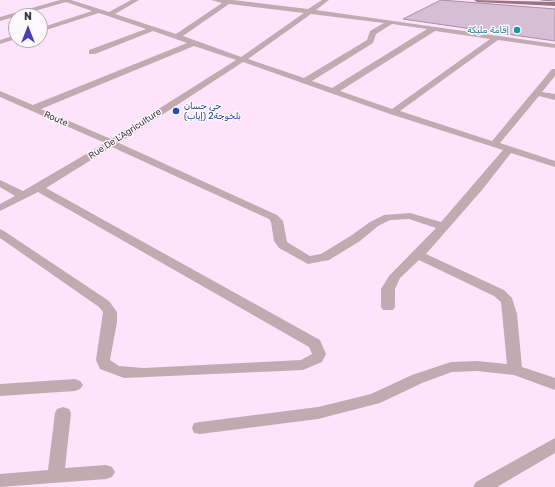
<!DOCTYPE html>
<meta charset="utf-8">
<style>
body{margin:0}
#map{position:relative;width:555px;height:487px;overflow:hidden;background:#fde4fb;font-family:Rubik,sans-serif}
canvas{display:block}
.north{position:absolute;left:8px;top:8px;width:40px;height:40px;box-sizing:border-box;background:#fdf8fd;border:1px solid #b1aab0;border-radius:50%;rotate:0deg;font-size:11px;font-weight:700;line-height:16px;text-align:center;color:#3e343d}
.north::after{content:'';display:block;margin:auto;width:14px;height:18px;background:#473fb6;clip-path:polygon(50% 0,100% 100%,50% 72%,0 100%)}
</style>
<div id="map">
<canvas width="555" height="487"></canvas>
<div class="north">N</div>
</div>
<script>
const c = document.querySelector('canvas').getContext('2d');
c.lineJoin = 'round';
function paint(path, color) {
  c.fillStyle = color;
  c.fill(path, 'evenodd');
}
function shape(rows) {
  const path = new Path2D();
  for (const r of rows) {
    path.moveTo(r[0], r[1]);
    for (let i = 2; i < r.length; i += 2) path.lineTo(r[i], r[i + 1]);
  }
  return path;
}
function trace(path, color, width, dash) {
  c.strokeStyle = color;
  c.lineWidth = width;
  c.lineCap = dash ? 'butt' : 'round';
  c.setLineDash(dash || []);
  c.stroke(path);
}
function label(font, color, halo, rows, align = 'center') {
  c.font = font + ' Rubik,"Noto Sans Arabic",sans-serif';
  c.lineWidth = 3;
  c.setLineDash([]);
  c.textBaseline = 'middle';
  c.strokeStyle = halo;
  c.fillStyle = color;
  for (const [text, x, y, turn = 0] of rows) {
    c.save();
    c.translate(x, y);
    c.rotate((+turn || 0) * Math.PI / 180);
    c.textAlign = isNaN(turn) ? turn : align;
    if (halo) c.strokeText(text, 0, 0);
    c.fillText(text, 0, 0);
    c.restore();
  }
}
const building = shape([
 [441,0,555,9,555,41,403,19,441,0]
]);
const minor = shape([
 [60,0,71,0,109,12,131,0,139,0,115,14,176,34,222,3,211,0,233,0,308,9,322,0,329,0,316,10,555,44,555,48,498,40,400,111,492,141,552,69,555,69,555,76,542,92,555,94,555,100,539,96,500,143,555,161,555,167,511,153,482,190,426,254,504,290,512,298,517,314,522,367,555,378,555,390,514,375,477,371,452,372,422,383,380,403,318,419,200,434,194,433,192,428,194,423,200,422,318,407,371,394,412,375,451,362,477,361,507,364,501,302,494,296,419,260,400,278,395,289,395,307,393,310,383,310,381,307,381,289,389,276,436,228,409,219,390,220,378,226,360,241,329,260,308,264,279,248,274,241,271,222,269,219,112,147,46,188,320,340,326,354,322,362,303,370,124,378,100,369,96,360,103,312,99,307,0,238,0,229,4,231,109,301,117,312,117,322,110,360,119,366,144,368,301,360,312,354,309,347,38,192,0,211,0,204,15,196,0,187,0,180,23,191,105,143,0,97,0,91,33,105,187,43,153,31,95,54,89,54,89,50,146,29,99,13,40,32,40,28,92,11,66,2,0,21,0,17,60,0],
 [229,4,304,13,241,57,183,36,229,4],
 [311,14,384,23,370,31,367,40,304,78,248,59,311,14],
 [392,24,427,29,332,88,312,81,373,43,376,34,392,24],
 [435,31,490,39,392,109,340,91,435,31],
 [194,46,236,60,111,139,41,109,194,46],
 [243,62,390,114,503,150,441,222,410,213,384,215,370,222,352,235,321,254,310,256,287,242,283,221,277,215,119,143,243,62],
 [16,35,16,39,0,44,0,40,16,35],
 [75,379,80,381,83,385,80,389,75,391,0,396,0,384,75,379],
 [63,407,69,409,71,413,65,468,106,465,112,467,115,472,112,477,106,479,0,487,0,474,48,470,55,413,57,409,63,407],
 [555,438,555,453,497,487,473,487,476,482,555,438]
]);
const major = shape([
 [474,0,555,2,555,6,477,2,474,0]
]);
const tram = shape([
 [541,0,555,1]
]);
const markers = [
 [517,30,4,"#0f9aa8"],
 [176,111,4,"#1a4fb4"]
];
const farCulturenames = [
 ["إقامة مليكة",509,30]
];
const farTransitnames = [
 ["حي حسان",184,106],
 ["بلخوجة2 (إياب)",184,116]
];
const farStreetnames = [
 ["Route",56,119,23],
 ["Rue De L'Agriculture",125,134,-33]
];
paint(building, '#d6bed5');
trace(building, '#a890a6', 1);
paint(minor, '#c1abb0');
paint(major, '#9a747d');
trace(tram, '#918190', 1);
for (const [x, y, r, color] of markers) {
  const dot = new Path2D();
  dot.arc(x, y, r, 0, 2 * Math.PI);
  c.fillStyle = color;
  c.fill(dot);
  trace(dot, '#fdf8fd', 1.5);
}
label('9px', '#0d838f', '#fdf8fd', farCulturenames, 'right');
label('9px', '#164399', '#fdf8fd', farTransitnames, 'left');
label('9px', '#3e343d', '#fdf8fd', farStreetnames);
</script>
